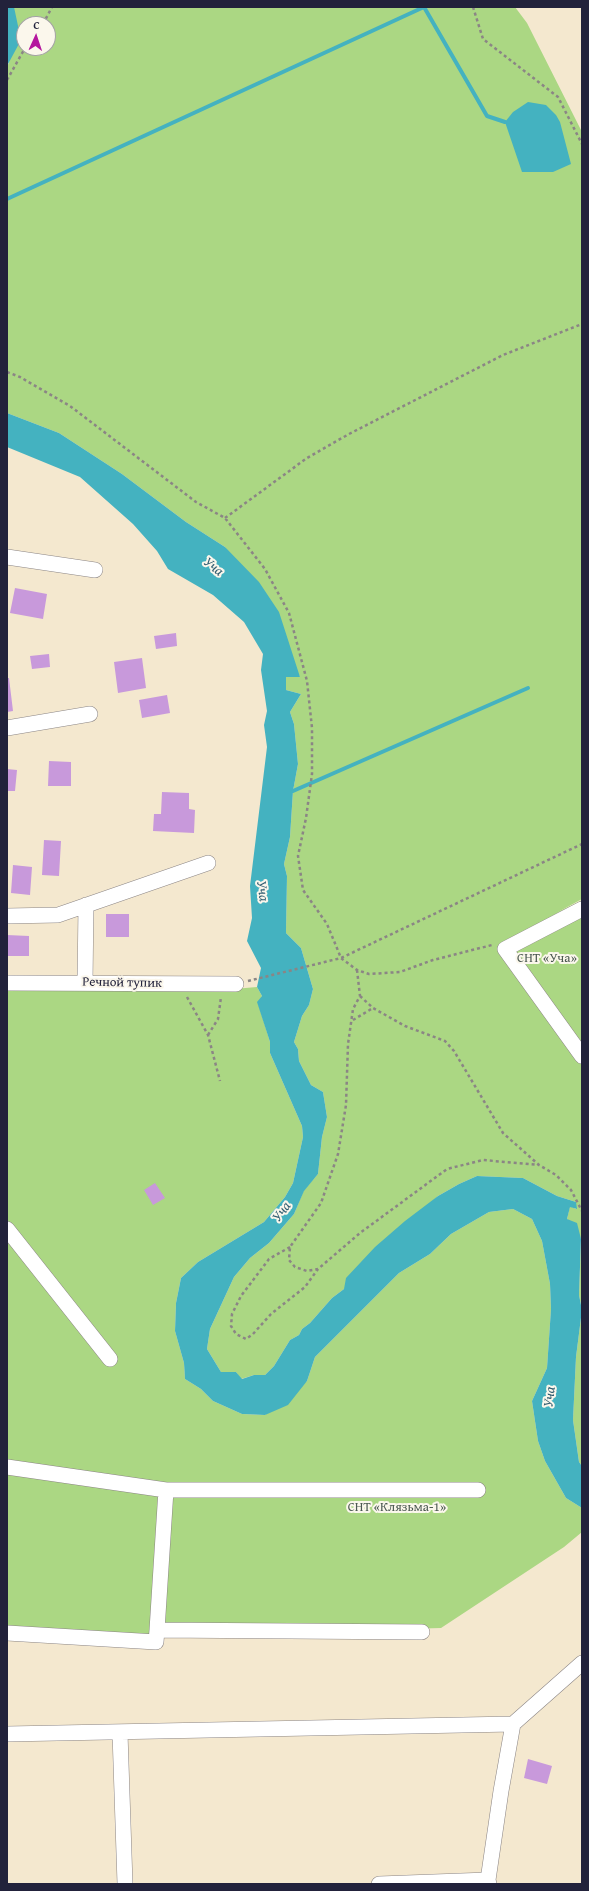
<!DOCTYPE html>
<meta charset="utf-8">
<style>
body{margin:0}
#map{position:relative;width:589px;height:1891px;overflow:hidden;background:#f4e8cf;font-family:"Gentium Book Plus",serif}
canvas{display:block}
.frame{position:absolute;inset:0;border:8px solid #22223b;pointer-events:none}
.north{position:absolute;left:16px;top:16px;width:40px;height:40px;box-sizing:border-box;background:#fbf7ec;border:1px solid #a4a2a5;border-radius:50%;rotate:3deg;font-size:11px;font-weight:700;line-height:16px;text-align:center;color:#22223b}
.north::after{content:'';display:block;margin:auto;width:14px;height:18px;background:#b5179e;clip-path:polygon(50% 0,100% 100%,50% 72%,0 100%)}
</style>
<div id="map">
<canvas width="589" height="1891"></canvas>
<div class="frame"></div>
<div class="north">С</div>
</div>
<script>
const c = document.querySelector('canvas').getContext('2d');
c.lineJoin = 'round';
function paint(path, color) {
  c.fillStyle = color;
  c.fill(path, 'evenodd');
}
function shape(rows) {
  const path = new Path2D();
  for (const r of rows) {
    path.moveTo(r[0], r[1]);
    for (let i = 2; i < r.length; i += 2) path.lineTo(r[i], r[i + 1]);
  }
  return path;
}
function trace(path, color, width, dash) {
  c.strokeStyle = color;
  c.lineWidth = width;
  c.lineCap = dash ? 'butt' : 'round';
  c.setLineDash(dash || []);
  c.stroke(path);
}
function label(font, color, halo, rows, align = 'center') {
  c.font = font + ' "Gentium Book Plus",serif';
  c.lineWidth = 4;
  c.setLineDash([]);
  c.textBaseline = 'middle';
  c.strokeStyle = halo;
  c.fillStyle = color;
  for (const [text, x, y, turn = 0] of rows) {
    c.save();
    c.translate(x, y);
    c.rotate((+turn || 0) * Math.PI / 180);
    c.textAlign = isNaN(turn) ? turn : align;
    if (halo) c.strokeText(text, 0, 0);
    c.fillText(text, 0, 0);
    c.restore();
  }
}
const green = shape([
 [14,7,515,7,527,23,582,132,582,899,556,913,582,900,582,1466,579,1462,573,1420,576,1357,582,1310,579,1295,581,1239,567,1219,570,1206,576,1209,576,1202,557,1196,523,1178,477,1176,459,1184,438,1196,344,1289,332,1298,310,1323,302,1329,299,1335,290,1340,274,1366,265,1375,254,1375,241,1379,236,1372,221,1372,207,1349,210,1329,234,1277,250,1258,269,1243,294,1214,304,1190,318,1174,322,1137,327,1117,323,1092,311,1085,299,1061,298,1049,294,1042,302,1016,309,1005,313,989,301,948,286,933,287,876,284,864,290,837,293,791,298,764,294,724,290,712,301,694,286,690,286,677,300,677,225,547,186,522,122,474,59,433,7,413,7,66,9,63],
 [24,24,48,24,48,48,24,48],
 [257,987,262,996,258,1003,270,1042,270,1053,302,1126,303,1137,293,1183,285,1197,264,1222,198,1262,181,1278,176,1303,175,1331,184,1363,185,1379,201,1389,213,1401,242,1414,265,1415,307,1381,315,1357,399,1273,430,1254,451,1234,489,1212,513,1209,532,1219,542,1241,550,1284,551,1309,547,1368,532,1401,538,1441,545,1461,566,1498,582,1508,582,1532,564,1547,441,1628,146,1636,7,1637,7,990,222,990]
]);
const water = shape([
 [7,7,14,7,21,40,7,66],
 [528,102,546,105,556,115,560,122,571,164,553,172,522,172,505,122,513,112],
 [7,413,59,433,122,474,186,522,225,547,259,582,279,612,300,677,286,677,286,690,301,694,290,712,294,724,298,764,293,791,290,837,284,864,287,876,286,933,301,948,313,989,309,1005,302,1016,294,1042,298,1049,299,1061,311,1085,323,1092,327,1117,322,1137,318,1174,304,1191,294,1214,269,1243,250,1258,234,1277,210,1329,207,1349,221,1372,236,1372,242,1379,254,1375,265,1375,274,1366,290,1340,299,1335,302,1329,310,1323,332,1298,344,1289,346,1278,375,1247,405,1221,438,1196,459,1184,477,1176,523,1178,557,1196,576,1202,577,1209,570,1207,567,1219,577,1223,581,1239,579,1295,582,1310,576,1357,573,1420,579,1462,582,1466,582,1508,566,1498,545,1461,538,1441,532,1401,547,1368,551,1309,550,1284,542,1241,532,1219,513,1209,489,1212,451,1234,430,1254,399,1273,315,1357,307,1381,288,1405,265,1415,242,1414,213,1401,201,1389,185,1379,184,1363,175,1331,176,1303,181,1278,198,1262,264,1222,285,1197,293,1183,303,1137,302,1126,270,1053,270,1042,257,1002,262,996,257,987,261,968,247,941,252,918,250,886,267,747,264,725,267,711,261,670,263,654,244,622,213,595,168,569,157,551,133,524,80,477,7,447]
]);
const stream = shape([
 [7,199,424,7,487,116,505,122],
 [293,791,528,688]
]);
const building = shape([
 [15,588,47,594,43,619,10,613],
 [176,633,177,646,156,649,154,636],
 [49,654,50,667,32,669,30,656],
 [142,658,146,688,118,693,114,662],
 [7,678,9,678,13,711,7,712],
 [167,695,170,713,142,718,139,700],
 [49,761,71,762,71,786,48,786],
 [7,769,17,770,15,791,7,791],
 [162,792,189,793,189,809,195,810,194,833,153,831,154,814,161,814],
 [44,840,61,841,59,876,42,875],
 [13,865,32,867,30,895,11,893],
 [106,914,129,914,129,937,106,937],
 [7,935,29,936,29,956,7,956],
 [155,1183,165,1198,153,1205,144,1190],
 [528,1759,552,1766,547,1784,524,1778]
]);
const path = shape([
 [473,7,483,39,558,97,582,144],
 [43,24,52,7],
 [7,80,25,48],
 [7,372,20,377,70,406,196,502,225,518,265,569,289,613,307,681,312,728,312,774,306,818,298,856,303,890,327,924,341,958,357,970,369,974,400,972,433,960,492,945],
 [225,518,307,458,349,434,503,355,582,324],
 [357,970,360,996,353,1009,348,1044,346,1105,338,1154,321,1203,290,1247,289,1260,295,1267,307,1271,318,1269,360,1233,447,1169,483,1160,539,1165],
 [248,981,341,958,582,844],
 [360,996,373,1008,405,1026,445,1041,454,1051,503,1133,539,1165,556,1175,571,1190,582,1211],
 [187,997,208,1035,220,1081],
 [353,1020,373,1008],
 [208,1035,218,1019,221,997],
 [290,1247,269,1259,241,1296,232,1314,231,1326,236,1334,246,1339,253,1334,271,1314,305,1287,318,1269]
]);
const minor = shape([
 [7,557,95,570],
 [7,728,90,714],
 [582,909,505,949,582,1056],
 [7,916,58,915,208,863],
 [7,983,236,984],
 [85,983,86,905],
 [7,1229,110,1359],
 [7,1467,166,1490,478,1490],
 [166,1490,157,1630,422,1632],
 [7,1633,156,1642,157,1630],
 [120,1733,125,1884],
 [7,1734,513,1724],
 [379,1884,488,1880],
 [489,1884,488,1880,501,1791,513,1724,582,1663]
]);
const parkNames = [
 ["СНТ «Уча»",547,959],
 ["СНТ «Клязьма-1»",397,1508]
];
const streetNames = [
 ["Речной тупик",122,983,1]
];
const waterNames = [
 ["Уча",213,567,39],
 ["Уча",262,891,82],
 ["Уча",282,1212,-53],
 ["Уча",550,1397,-83]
];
paint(green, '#abd783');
paint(water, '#44b2c0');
trace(stream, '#44b2c0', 4);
paint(building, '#c899db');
trace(minor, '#8b8585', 16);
trace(path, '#8b8585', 2.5, [3, 3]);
trace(minor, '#fff', 15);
label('13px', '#4b5851', '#fbf7ec', parkNames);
label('13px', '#22223b', '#fbf7ec', streetNames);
label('italic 14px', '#305c70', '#fbf7ec', waterNames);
</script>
